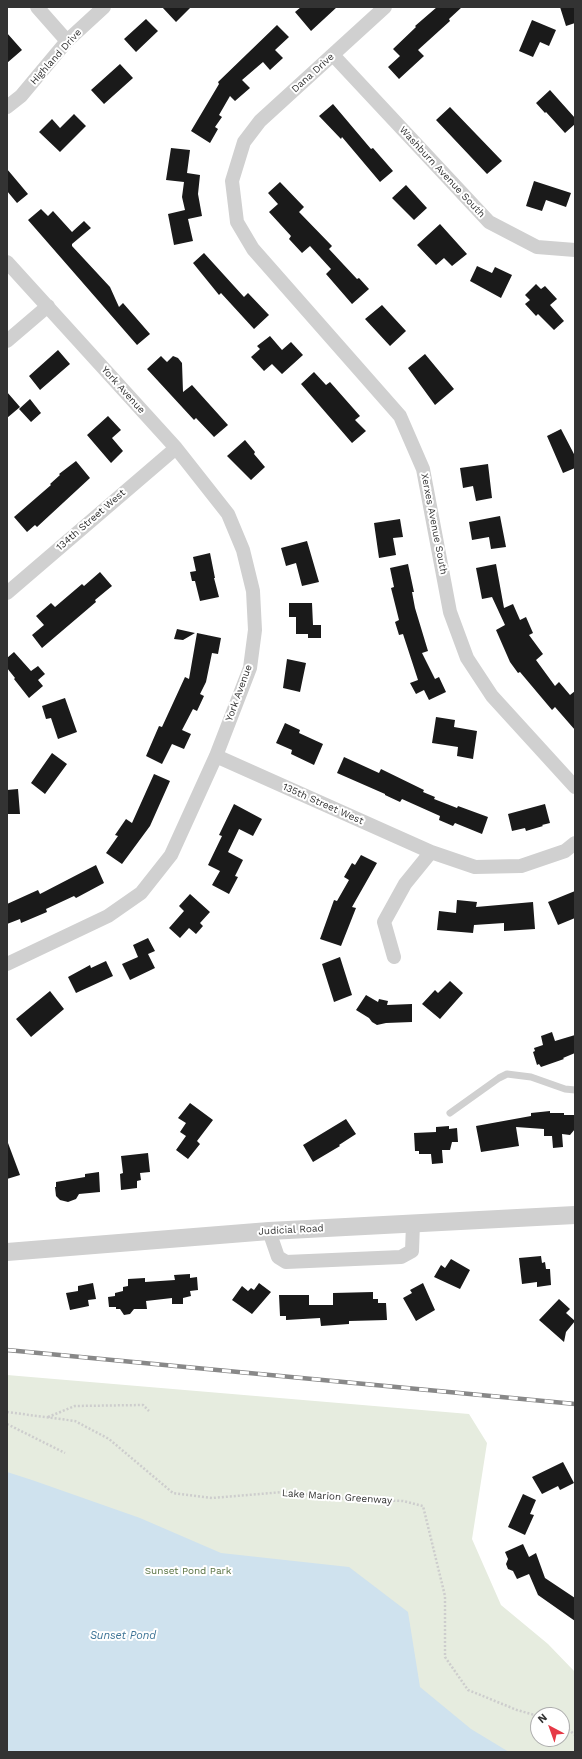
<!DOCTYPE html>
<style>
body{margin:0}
#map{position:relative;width:582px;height:1759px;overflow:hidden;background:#fff;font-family:"Work Sans",sans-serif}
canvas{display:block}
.frame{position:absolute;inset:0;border:8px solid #333;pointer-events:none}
.north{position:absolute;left:530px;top:1707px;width:40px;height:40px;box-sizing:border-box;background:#fff;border:1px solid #adadad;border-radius:50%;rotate:319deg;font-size:11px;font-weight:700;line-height:16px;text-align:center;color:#333}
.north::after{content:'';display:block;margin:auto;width:14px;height:18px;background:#e63946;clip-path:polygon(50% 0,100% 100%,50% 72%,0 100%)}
</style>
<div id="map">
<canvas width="582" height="1759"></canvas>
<div class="frame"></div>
<div class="north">N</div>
</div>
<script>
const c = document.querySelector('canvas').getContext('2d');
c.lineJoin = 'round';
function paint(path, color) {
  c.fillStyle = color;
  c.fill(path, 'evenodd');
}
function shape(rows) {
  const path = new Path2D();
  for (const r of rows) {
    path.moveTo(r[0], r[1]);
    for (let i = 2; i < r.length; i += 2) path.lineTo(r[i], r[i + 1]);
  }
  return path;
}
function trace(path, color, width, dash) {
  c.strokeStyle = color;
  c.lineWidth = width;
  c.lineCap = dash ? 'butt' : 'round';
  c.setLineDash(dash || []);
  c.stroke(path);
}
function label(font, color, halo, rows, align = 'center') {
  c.font = font + ' "Work Sans",sans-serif';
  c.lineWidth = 4;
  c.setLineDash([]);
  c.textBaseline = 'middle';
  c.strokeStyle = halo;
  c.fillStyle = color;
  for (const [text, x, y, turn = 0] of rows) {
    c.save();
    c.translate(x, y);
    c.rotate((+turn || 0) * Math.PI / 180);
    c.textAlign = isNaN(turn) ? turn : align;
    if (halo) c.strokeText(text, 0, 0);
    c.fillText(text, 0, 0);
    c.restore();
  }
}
const green = shape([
 [7,1375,469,1414,487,1443,472,1539,501,1605,548,1644,575,1672,575,1752,7,1752],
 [538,1715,562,1715,562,1739,538,1739]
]);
const water = shape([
 [7,1472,32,1480,140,1518,221,1553,349,1567,408,1612,420,1687,471,1729,509,1752,7,1752]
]);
const building = shape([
 [162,7,191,7,176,22],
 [301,7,337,7,311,31,295,12],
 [437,7,462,7,449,19,450,21,418,50,424,56,399,79,388,67,400,56,393,49,416,27,415,26],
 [560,7,575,7,575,23,566,26],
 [146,19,158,31,136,52,124,39],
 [532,20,556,30,549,46,540,42,533,57,519,51],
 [277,25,289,37,275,50,283,58,270,70,263,62,242,80,250,88,235,101,230,96,219,115,222,117,215,127,218,129,210,143,191,131,219,84,218,82],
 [7,33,22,50,7,63],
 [120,64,133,78,104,104,91,90],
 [550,90,575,118,575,124,565,133,546,112,545,113,536,103],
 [333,104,371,149,373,148,393,171,380,182,342,137,341,139,319,116],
 [450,107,502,161,487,174,436,120],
 [74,114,86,126,60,152,39,132,52,119,60,128],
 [171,148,190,150,187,173,200,175,198,194,202,216,188,219,193,241,174,245,168,214,185,210,182,197,184,182,166,180],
 [7,169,28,194,17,203,7,191],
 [534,181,571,193,566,207,546,200,542,211,526,206],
 [280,182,304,207,299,212,332,246,329,249,357,279,359,278,369,289,352,304,326,274,331,269,310,246,302,253,289,239,291,236,269,212,278,204,268,193],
 [406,185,427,208,414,220,392,198],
 [41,209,48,216,53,211,72,232,84,221,91,228,72,244,72,246,110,287,119,307,123,303,150,334,137,345,28,220],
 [440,224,467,254,452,266,444,258,436,265,417,245],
 [204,253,244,297,248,293,269,315,254,329,221,293,219,295,193,263],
 [477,266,492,273,495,267,512,275,501,298,470,281],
 [536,284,541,289,545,286,557,299,550,305,564,321,554,330,538,314,536,316,525,304,530,300,525,295],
 [382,305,406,331,390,346,365,319],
 [270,336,282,350,291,342,303,355,282,374,272,364,264,371,251,357,260,349,257,346],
 [58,350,70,364,40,390,29,376],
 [425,354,454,389,435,405,408,368],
 [161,356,167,362,173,356,178,358,182,363,183,392,192,385,228,425,214,437,196,418,194,420,147,369],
 [314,372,326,385,330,382,360,416,355,420,366,431,352,443,301,384],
 [7,392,20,407,7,418],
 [30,399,41,413,31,422,19,409],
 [108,416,121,430,112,438,123,451,111,463,87,435],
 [561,429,575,456,575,468,563,473,547,436],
 [245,440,255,452,254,454,265,467,251,480,227,456],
 [76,461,90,478,37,527,35,525,27,532,14,517,51,485,50,484,60,475,59,474],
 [488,464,492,498,476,501,473,486,463,488,460,468],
 [500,516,506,547,491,549,489,537,472,540,469,522],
 [400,519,403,537,393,538,396,555,379,558,374,523],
 [307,541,319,582,302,586,296,563,286,566,281,548],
 [210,553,215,578,214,578,219,597,200,601,195,581,192,581,190,572,196,571,193,557],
 [408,564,414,592,412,592,415,608,428,651,422,653,435,679,439,677,446,692,429,700,424,690,416,694,410,683,418,680,403,634,399,635,395,622,399,620,391,588,394,587,390,568],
 [496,564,504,608,513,604,520,620,526,617,533,633,529,635,543,654,536,660,555,686,559,682,570,695,575,691,575,730,555,707,552,710,520,672,518,673,510,662,496,630,505,625,492,597,482,599,476,568],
 [100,572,112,586,95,600,96,602,42,648,32,635,44,625,36,616,51,603,55,607,82,584,84,586],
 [289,603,312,603,313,625,321,625,321,638,308,638,308,634,296,634,296,617,289,617],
 [177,629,195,633,183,640,174,639],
 [197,633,221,638,218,654,212,653,206,682,200,694,204,696,197,711,193,709,182,730,191,734,184,749,172,744,162,764,146,756,159,726,162,727,185,677,189,679],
 [14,652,31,671,38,666,45,674,38,680,43,686,29,698,14,679,15,678,7,668,7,658],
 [287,659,306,663,300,692,283,688],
 [65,698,77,732,58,739,51,718,46,719,42,706],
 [436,717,455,720,454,727,477,731,473,759,457,756,458,747,432,743],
 [285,723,300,730,299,733,323,744,314,765,291,754,292,750,276,743],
 [52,753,67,764,45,794,31,783],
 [344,757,379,773,381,769,424,790,423,792,435,797,434,799,457,808,458,806,488,817,482,834,455,823,453,826,439,820,440,816,402,799,400,802,385,795,385,794,337,773],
 [154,774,170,781,150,826,122,864,106,853,118,836,115,835,126,819,132,823],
 [18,789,20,814,7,814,7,790],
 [234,804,262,819,253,836,239,829,228,852,243,860,235,876,238,877,229,894,212,885,220,871,208,865,222,836,219,835],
 [545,804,550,823,542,825,543,826,526,831,525,828,512,831,508,814],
 [361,855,377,863,352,907,356,908,341,946,320,939,334,900,337,901,349,880,344,877,352,863,355,865],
 [96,865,104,883,76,898,74,896,46,909,47,912,21,923,20,919,7,924,7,904,38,890,40,894],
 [575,891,575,918,558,925,548,902],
 [190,894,210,912,200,923,203,926,196,934,189,928,180,938,169,928,184,911,179,906],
 [457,900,477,902,476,907,533,902,535,929,504,931,504,923,474,925,473,933,437,930,439,911,456,913],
 [148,938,155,951,148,954,155,968,130,980,122,964,138,957,133,945],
 [340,957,352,995,334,1002,322,964],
 [106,961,113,976,76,993,68,977,90,965,91,968],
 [450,981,463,993,440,1019,422,1004,435,990,438,993],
 [50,991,64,1009,31,1037,16,1019],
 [366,995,378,1002,379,999,388,1001,387,1005,412,1004,412,1022,386,1023,377,1025,372,1022,369,1018,356,1010],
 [552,1032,555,1041,575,1035,575,1053,563,1058,564,1059,541,1067,539,1064,537,1065,533,1052,535,1051,534,1048,543,1045,541,1036],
 [190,1103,213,1120,197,1141,200,1144,188,1159,176,1150,186,1136,180,1132,186,1123,178,1118],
 [550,1111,550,1113,564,1113,564,1115,575,1115,575,1129,570,1135,562,1134,563,1147,553,1148,552,1136,544,1136,544,1129,516,1127,519,1146,481,1152,476,1126,531,1116,531,1113],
 [346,1119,356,1134,339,1145,340,1146,313,1162,303,1145],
 [449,1126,449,1129,457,1128,458,1142,452,1142,450,1150,442,1150,443,1163,432,1164,431,1154,419,1154,419,1151,415,1151,414,1133,436,1132,436,1127],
 [8,1143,20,1175,7,1179,7,1144],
 [148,1153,150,1172,140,1173,141,1180,137,1181,137,1188,121,1190,120,1174,123,1173,121,1156],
 [99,1172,100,1192,79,1194,76,1199,68,1202,60,1200,56,1196,55,1187,56,1187,56,1182,85,1177,85,1174],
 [541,1256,542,1263,545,1262,546,1269,550,1269,551,1285,537,1287,537,1282,522,1284,519,1258],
 [451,1259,470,1270,460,1289,434,1277,441,1265,445,1268],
 [190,1274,190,1278,197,1277,198,1290,190,1291,191,1296,183,1298,183,1304,172,1304,172,1298,146,1301,147,1309,134,1309,130,1314,124,1315,120,1309,116,1309,116,1307,109,1307,108,1297,115,1296,115,1293,123,1291,123,1287,128,1286,128,1279,145,1278,145,1282,175,1280,174,1275],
 [93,1283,96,1299,88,1300,89,1306,70,1310,66,1293,78,1291,78,1286],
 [259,1283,271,1292,252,1314,232,1300,242,1286,248,1291,251,1288,254,1290],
 [423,1283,435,1310,416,1321,403,1298,412,1293,410,1290],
 [373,1292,373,1299,378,1299,378,1303,386,1303,387,1320,349,1321,349,1324,321,1326,320,1318,286,1320,286,1316,280,1316,279,1295,309,1295,309,1305,333,1305,333,1293],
 [559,1299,570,1309,566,1313,575,1321,566,1332,564,1342,539,1320],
 [563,1462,574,1483,560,1490,558,1486,542,1494,532,1477],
 [523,1494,536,1500,530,1514,534,1515,525,1535,508,1527],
 [523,1544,529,1557,536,1553,545,1578,575,1598,575,1621,538,1595,529,1574,517,1579,513,1571,508,1569,506,1564,508,1559,505,1552]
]);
const path = shape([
 [7,1412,75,1421,109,1439,173,1493,212,1498,283,1492,349,1499,403,1501,423,1506,445,1596,445,1657,468,1690,517,1710,538,1716],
 [48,1417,75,1406,143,1405,149,1411],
 [7,1424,65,1453],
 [562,1724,575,1735]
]);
const service = shape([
 [450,1113,499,1078,507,1074,531,1077,565,1089,575,1090]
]);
const minor = shape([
 [37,7,67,41],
 [385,7,260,121,244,142,232,181,237,222,253,249,400,416,423,469,450,612,467,658,492,696,575,787],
 [333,55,489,222,537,247,575,250],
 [7,107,21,96,67,41,104,7],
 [7,262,176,448,228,514,243,550,253,591,255,630,250,668,216,756,171,855,141,893,108,916,7,964],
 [7,341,48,306],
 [7,593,176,448],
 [216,756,431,852,475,867,521,866,565,851,575,843],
 [394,957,384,922,405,884,431,852],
 [269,1231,278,1257,286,1262,401,1257,412,1251,413,1224]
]);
const tertiary = shape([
 [7,1252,269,1231,575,1215]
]);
const rail = shape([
 [7,1350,575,1404]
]);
const streetNames = [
 ["Highland Drive",56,57,-48],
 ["Dana Drive",313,73,-42],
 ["Washburn Avenue South",442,172,47],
 ["York Avenue",123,390,48],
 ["134th Street West",91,520,-41],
 ["Xerxes Avenue South",434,524,79],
 ["York Avenue",239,693,-70],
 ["135th Street West",323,804,24],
 ["Judicial Road",291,1230,-3],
 ["Lake Marion Greenway",337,1497,4]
];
const parkNames = [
 ["Sunset Pond Park",188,1571]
];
const waterNames = [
 ["Sunset Pond",123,1636]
];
paint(green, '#e6ecdf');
paint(water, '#cfe2ee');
paint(building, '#1a1a1a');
trace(path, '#cdcdcd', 2.5, [2, 2]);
trace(service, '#d0d0d0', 7);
trace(minor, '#d0d0d0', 14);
trace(tertiary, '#d0d0d0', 18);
trace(rail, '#888', 4.5);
trace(rail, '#fff', 3, [9]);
label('10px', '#333', '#fff', streetNames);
label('10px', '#56703f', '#fff', parkNames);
label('italic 11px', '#3f7597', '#fff', waterNames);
</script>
